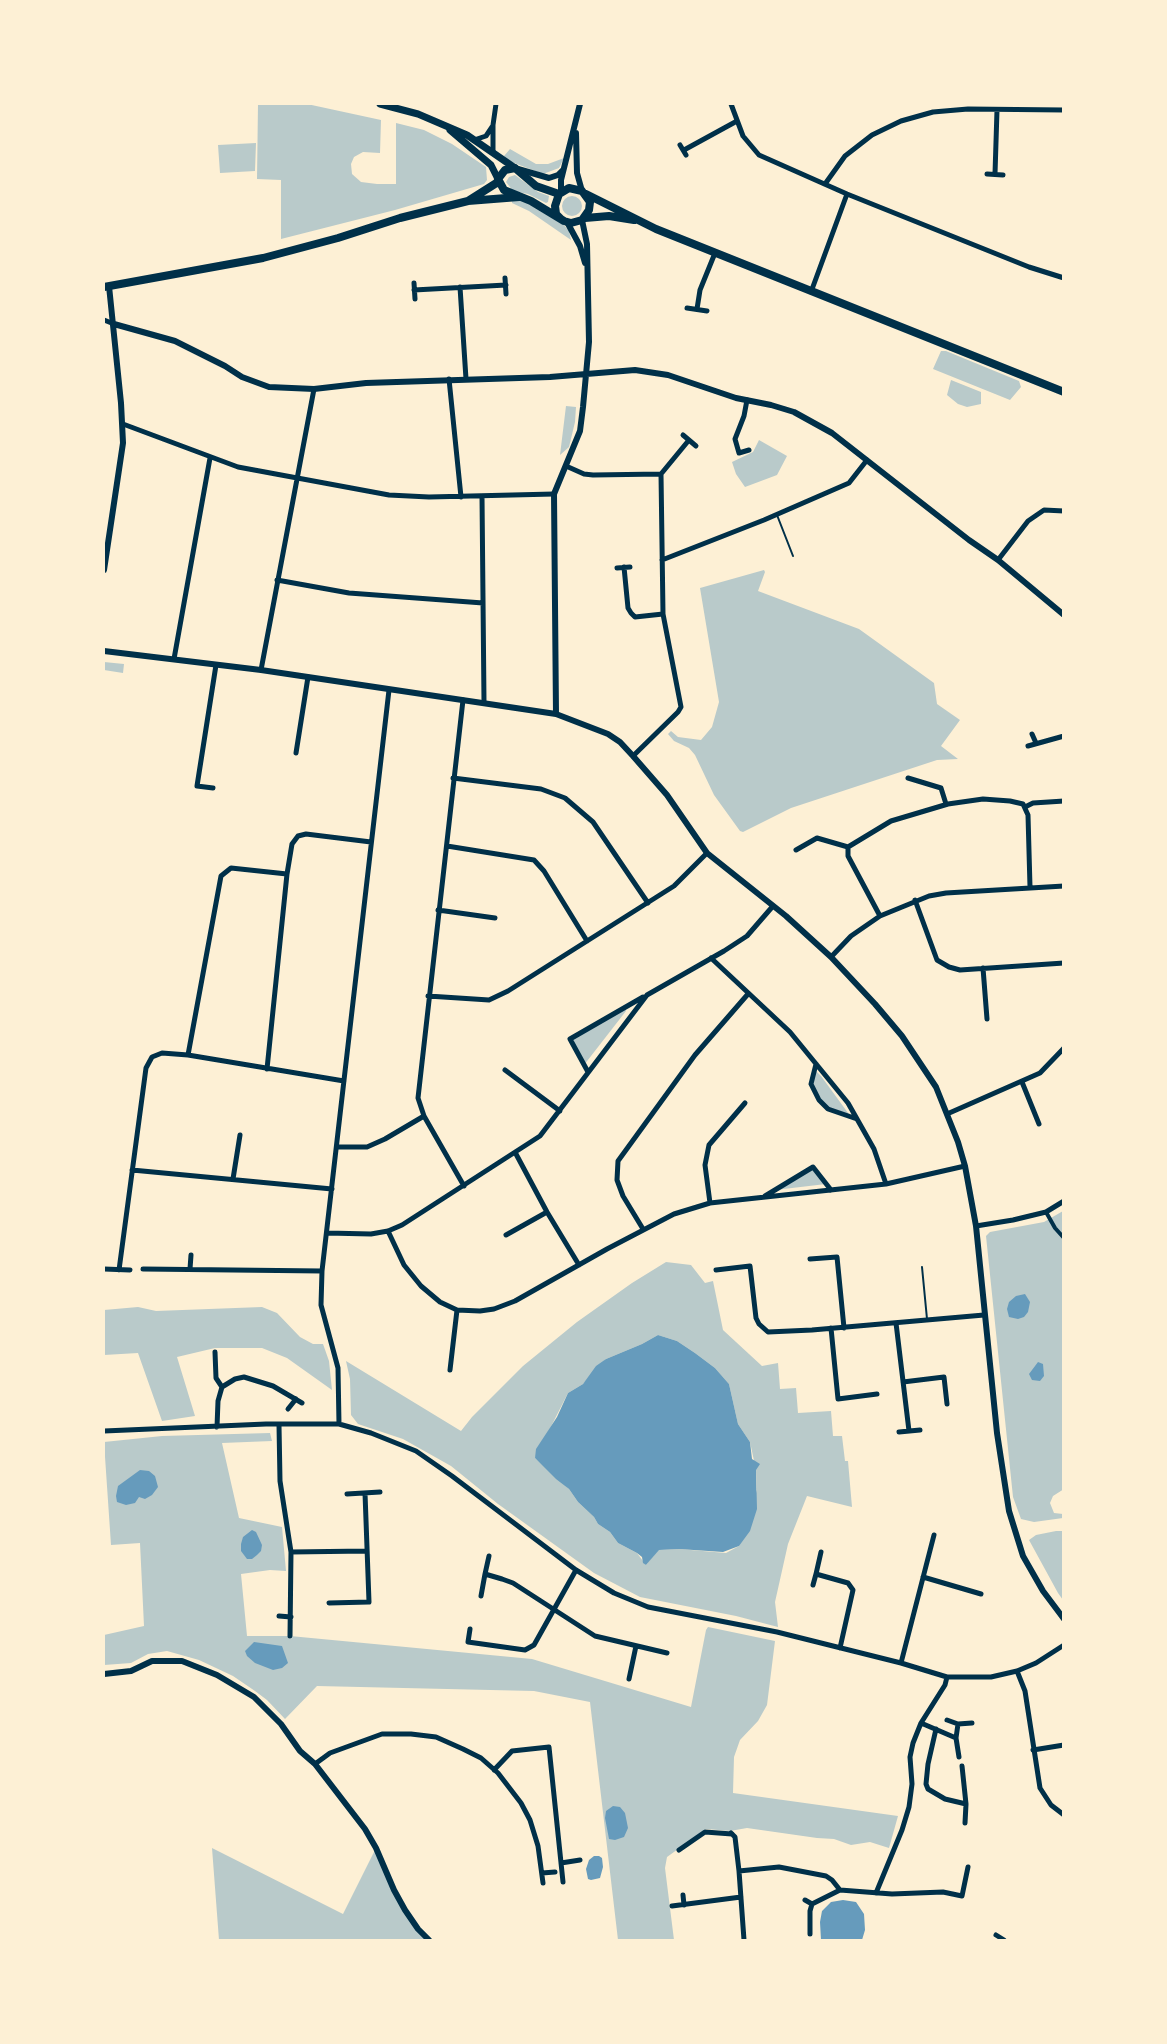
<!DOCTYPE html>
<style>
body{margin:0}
#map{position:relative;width:1167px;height:2044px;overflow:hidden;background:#fdf0d5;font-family:"Work Sans",sans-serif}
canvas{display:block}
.frame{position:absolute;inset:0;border:105px solid #fdf0d5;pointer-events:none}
</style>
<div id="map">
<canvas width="1167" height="2044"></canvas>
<div class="frame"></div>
</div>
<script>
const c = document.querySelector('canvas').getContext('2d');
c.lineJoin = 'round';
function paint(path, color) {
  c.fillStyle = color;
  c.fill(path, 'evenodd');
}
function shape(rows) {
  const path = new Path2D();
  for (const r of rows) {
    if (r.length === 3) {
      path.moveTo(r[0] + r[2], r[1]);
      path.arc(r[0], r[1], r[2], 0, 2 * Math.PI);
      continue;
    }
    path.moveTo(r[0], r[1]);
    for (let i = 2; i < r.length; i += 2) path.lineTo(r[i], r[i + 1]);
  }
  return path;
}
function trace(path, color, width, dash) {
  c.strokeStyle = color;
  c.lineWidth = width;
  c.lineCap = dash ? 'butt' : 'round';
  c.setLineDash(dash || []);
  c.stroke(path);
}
const green = shape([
 [258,104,307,104,381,120,380,153,363,152,354,157,351,164,352,174,361,182,377,184,396,184,396,123,424,130,452,144,486,167,487,180,484,184,395,210,281,239,281,180,257,179],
 [256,143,255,171,220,173,218,145],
 [510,149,536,164,548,164,564,158,559,168,543,174,509,161,504,156],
 [515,175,538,192,549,196,548,202,546,203,528,194,513,191,506,182,509,177],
 [572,206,10],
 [512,199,527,201,563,224,569,231,571,240,529,211,512,203],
 [941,351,946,351,1019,381,1021,387,1010,400,933,369],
 [951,380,981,392,981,404,967,407,958,404,947,395],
 [566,406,576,407,575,422,569,447,560,455],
 [759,440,787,456,777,475,745,487,736,474,732,462,753,452],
 [764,570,765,572,758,591,859,629,934,683,937,704,960,720,941,746,958,759,937,760,791,808,743,832,740,831,714,795,695,755,689,748,674,741,668,734,671,731,678,737,701,740,712,727,719,702,700,588],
 [104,662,124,664,123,673,104,670],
 [625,1008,626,1011,584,1065,570,1039],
 [815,1070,821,1076,851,1117,828,1109,811,1084],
 [813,1167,826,1184,775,1190],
 [1063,1211,1064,1489,1053,1496,1050,1503,1054,1513,1063,1514,1063,1518,1034,1522,1021,1519,1013,1497,986,1236,990,1232,1044,1222],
 [666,1262,691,1265,705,1283,713,1281,723,1330,762,1366,778,1363,780,1389,796,1388,798,1413,831,1411,833,1436,842,1436,845,1461,848,1461,852,1507,807,1496,788,1544,775,1602,778,1627,736,1616,640,1597,594,1573,498,1504,451,1466,403,1439,358,1424,351,1415,350,1379,346,1361,461,1431,472,1417,523,1366,577,1322,632,1283],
 [658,1335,677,1341,695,1353,715,1368,729,1384,738,1424,750,1442,756,1470,757,1490,739,1546,726,1553,679,1549,658,1550,646,1565,637,1553,618,1543,610,1532,598,1524,594,1517,578,1502,569,1489,535,1458,568,1393,583,1384,606,1359,642,1344],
 [138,1307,156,1311,262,1307,277,1313,300,1337,313,1344,323,1344,329,1361,332,1390,287,1358,262,1348,215,1348,177,1357,195,1416,162,1421,138,1353,104,1355,104,1310],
 [270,1433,272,1441,222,1443,239,1518,282,1527,286,1571,270,1570,241,1574,247,1636,290,1636,532,1659,691,1707,706,1630,708,1627,775,1641,767,1705,758,1721,740,1740,734,1757,733,1793,898,1816,889,1848,870,1842,851,1845,834,1839,817,1838,747,1828,730,1831,706,1829,667,1857,665,1868,674,1940,618,1940,590,1702,534,1691,317,1686,285,1719,267,1700,255,1691,233,1676,199,1660,167,1651,148,1654,131,1663,104,1665,104,1635,144,1626,140,1543,111,1545,104,1442,162,1436],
 [1056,1531,1063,1531,1063,1600,1058,1593,1029,1540,1036,1535],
 [212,1848,343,1914,376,1848,398,1897,429,1940,219,1940]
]);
const water = shape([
 [1025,1294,1030,1302,1028,1312,1024,1317,1018,1319,1009,1317,1007,1309,1009,1302,1016,1296],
 [658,1335,677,1341,695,1353,715,1368,729,1384,738,1424,750,1442,752,1459,760,1464,756,1470,757,1509,750,1531,739,1546,723,1552,679,1549,659,1550,646,1565,643,1563,642,1557,637,1553,618,1543,610,1532,598,1524,594,1517,578,1502,569,1489,556,1479,535,1458,536,1449,557,1417,568,1393,583,1384,596,1366,606,1359,642,1344],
 [1038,1362,1043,1364,1044,1376,1040,1381,1032,1380,1029,1374],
 [140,1470,149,1471,155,1476,158,1487,152,1495,145,1499,139,1497,135,1503,126,1505,117,1502,116,1496,118,1486],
 [252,1530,256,1532,262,1545,261,1551,257,1555,252,1559,247,1559,241,1551,241,1544,243,1537],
 [254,1642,282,1646,288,1663,282,1668,273,1670,255,1663,247,1656,245,1651],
 [613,1806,620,1807,625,1813,628,1828,624,1837,615,1840,609,1839,605,1818,606,1811],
 [594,1856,599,1856,602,1858,603,1867,600,1878,591,1880,588,1879,586,1869,589,1860],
 [843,1900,856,1902,864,1914,865,1930,862,1940,821,1940,820,1922,822,1911,831,1902]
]);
const service = shape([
 [777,515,793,556],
 [922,1267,927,1319]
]);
const pedestrian = shape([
 [1046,1212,1055,1228,1064,1238]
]);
const minor = shape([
 [731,104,743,136,759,155,847,194,1029,267,1064,278],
 [474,140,486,136,492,127],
 [680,145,686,155],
 [684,150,737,121],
 [493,153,493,125,496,104],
 [987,174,1003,175],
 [995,174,997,110],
 [825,184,845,156,872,135,901,121,933,112,968,109,1064,110],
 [505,278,506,294],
 [414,283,415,299],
 [460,287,466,379],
 [414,290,506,285],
 [811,292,847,194],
 [687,308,707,311],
 [697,309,700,290,715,253],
 [104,320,114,324],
 [449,379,461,497],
 [747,400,744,416,735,439,739,453,749,450],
 [123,424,238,467,389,495,429,497,554,494],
 [683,435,696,446],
 [566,466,584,474,593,475,661,474,663,614,681,707,678,712,633,756],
 [661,474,689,440],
 [482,496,484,702],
 [662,560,764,520,849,483,867,460],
 [998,560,1028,521,1044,510,1064,511],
 [624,567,628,608,631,613,635,617,663,614],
 [617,568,630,567],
 [277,580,349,593,483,603],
 [174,659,210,458],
 [261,670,314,389],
 [463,700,418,1098,424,1116,464,1186],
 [1032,734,1036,743],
 [1028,746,1064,736],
 [296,753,308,677],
 [453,778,541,789,565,798,593,822,648,903],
 [908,778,941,788,946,804],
 [213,788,197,786,216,665],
 [1025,807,1033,803,1064,801],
 [447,846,534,860,544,871,587,941],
 [796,850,817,838,848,847],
 [915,900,937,960,949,967,960,970,1064,963],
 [438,910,495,918],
 [880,916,848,856,848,847,891,821,948,804,983,799,1010,801,1023,804,1028,815,1030,887],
 [831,957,851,936,880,916,929,896,946,893,1064,886],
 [711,958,790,1032,848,1103,874,1149,886,1184],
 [983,968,987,1019],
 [428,996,489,1000,508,991,674,886,707,853],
 [188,1055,221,876,231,868,287,874],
 [816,1064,811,1084,819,1100,828,1109,857,1119],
 [267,1069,287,874,292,844,298,836,306,834,371,842],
 [505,1070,560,1111],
 [588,1072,570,1039,643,997],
 [1022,1082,1039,1124],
 [947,1114,1040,1073,1064,1048],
 [337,1147,367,1147,385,1139,424,1116],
 [516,1154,547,1212,579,1265],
 [132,1170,332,1189],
 [233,1179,240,1135],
 [765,1196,813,1167,831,1190],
 [710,1203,705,1165,709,1145,745,1103],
 [976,1226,1013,1220,1046,1212,1064,1201],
 [643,1229,623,1196,617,1180,618,1161,695,1055,748,994],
 [388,1231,404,1265,421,1286,440,1302,457,1310,480,1311,494,1309,515,1301,607,1249,674,1214,710,1203,886,1184,965,1166],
 [327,1233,371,1234,388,1231,402,1225,540,1136,647,995,724,951,747,936,773,906],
 [506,1235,547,1212],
 [810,1259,837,1257,844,1328],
 [104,1269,130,1270],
 [143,1269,322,1271],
 [190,1269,191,1255],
 [119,1270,146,1068,152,1057,162,1053,188,1055,344,1081],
 [716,1270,750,1266,756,1318,759,1324,768,1332,812,1330,984,1315],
 [896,1323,909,1431],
 [831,1328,838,1399,877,1394],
 [215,1352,216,1378,222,1387],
 [450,1370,457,1310],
 [903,1382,944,1377,947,1404],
 [288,1409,296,1399],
 [339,1424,338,1368,321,1305,322,1271,389,690],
 [279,1425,280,1481,291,1552,290,1636],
 [217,1427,218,1401,222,1387,235,1379,244,1377,273,1386,302,1403],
 [104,1431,266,1424,339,1424,371,1433,416,1451,452,1476,576,1570,614,1593,648,1607,777,1632,901,1663,947,1677,991,1677,1017,1671,1036,1663,1064,1645],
 [899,1432,920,1430],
 [347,1494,380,1492],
 [291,1552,367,1551],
 [821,1552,816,1574,848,1583,853,1590,840,1648],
 [485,1574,489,1556],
 [923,1577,981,1594],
 [813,1585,816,1574],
 [481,1596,485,1574,502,1579,513,1583,595,1636,667,1653],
 [329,1603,369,1602,365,1493],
 [279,1616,291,1617],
 [470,1629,468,1642,525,1650,534,1645,576,1570],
 [901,1663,934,1535],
 [1017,1671,1025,1691,1040,1788,1051,1805,1064,1815],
 [629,1679,636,1646],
 [947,1720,958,1724],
 [921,1723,956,1738],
 [936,1729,928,1764,926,1784,928,1789,945,1799,966,1804,962,1766],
 [1033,1750,1064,1745],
 [959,1757,956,1738,958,1724,972,1723],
 [315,1764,330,1753,382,1734,411,1734,436,1737,463,1749,481,1758,498,1773,521,1803,530,1820,538,1846,543,1883],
 [494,1770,512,1751,549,1747,563,1882],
 [965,1823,966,1804],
 [731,1833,735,1837,739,1871],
 [679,1850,705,1832,732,1834],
 [561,1863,580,1860],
 [542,1873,555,1872],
 [876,1893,902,1830,909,1807,912,1784,910,1757,913,1743,921,1723,945,1685,947,1677],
 [683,1895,684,1905],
 [805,1900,812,1904,840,1890],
 [672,1906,741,1897],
 [810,1934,810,1911,812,1904],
 [996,1935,1004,1940],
 [744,1940,739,1871,779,1867,826,1876,832,1880,840,1890,892,1894,943,1892,962,1896,968,1867]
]);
const tertiary = shape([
 [576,133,577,173,582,191],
 [518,169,549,178,558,175,563,170],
 [561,192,561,180,580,104],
 [567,222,580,246,585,263],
 [114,324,175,341,225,366,242,377,269,387,314,389,366,383,550,377,635,370,668,375,736,398,771,405,794,412,832,433,969,540,998,560,1064,615],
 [104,570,123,443,121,403,109,286],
 [104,651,261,670,556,714,608,734,620,742,633,756,667,795,707,853,786,916,831,957,875,1004,902,1036,936,1087,958,1142,965,1166,976,1226,997,1433,1009,1511,1023,1556,1043,1591,1064,1619],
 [556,714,554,494,580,431,583,407,589,342,587,244,582,220],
 [104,1674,131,1671,152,1661,182,1661,217,1675,254,1697,281,1724,300,1751,315,1764,365,1829,376,1848,394,1890,405,1910,418,1929,429,1940]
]);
const secondary = shape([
 [380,104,418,114,467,135,515,168],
 [450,130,491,165,498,179]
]);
const primary = shape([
 [559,194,536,186,515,168,505,170,498,179,504,190,531,201,564,221,571,223,582,220,589,210,590,202,582,191,569,188,559,194,555,206,556,214,561,219],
 [586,194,656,229,1064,392],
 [468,201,498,182],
 [585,218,609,216,634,220],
 [104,287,263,258,338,238,400,218,468,201,519,197]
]);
paint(green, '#b9caca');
paint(water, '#669bbc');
trace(service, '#003049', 2);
trace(pedestrian, '#003049', 4);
trace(minor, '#003049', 5);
trace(tertiary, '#003049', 6);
trace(secondary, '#003049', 7);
trace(primary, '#003049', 8);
</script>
